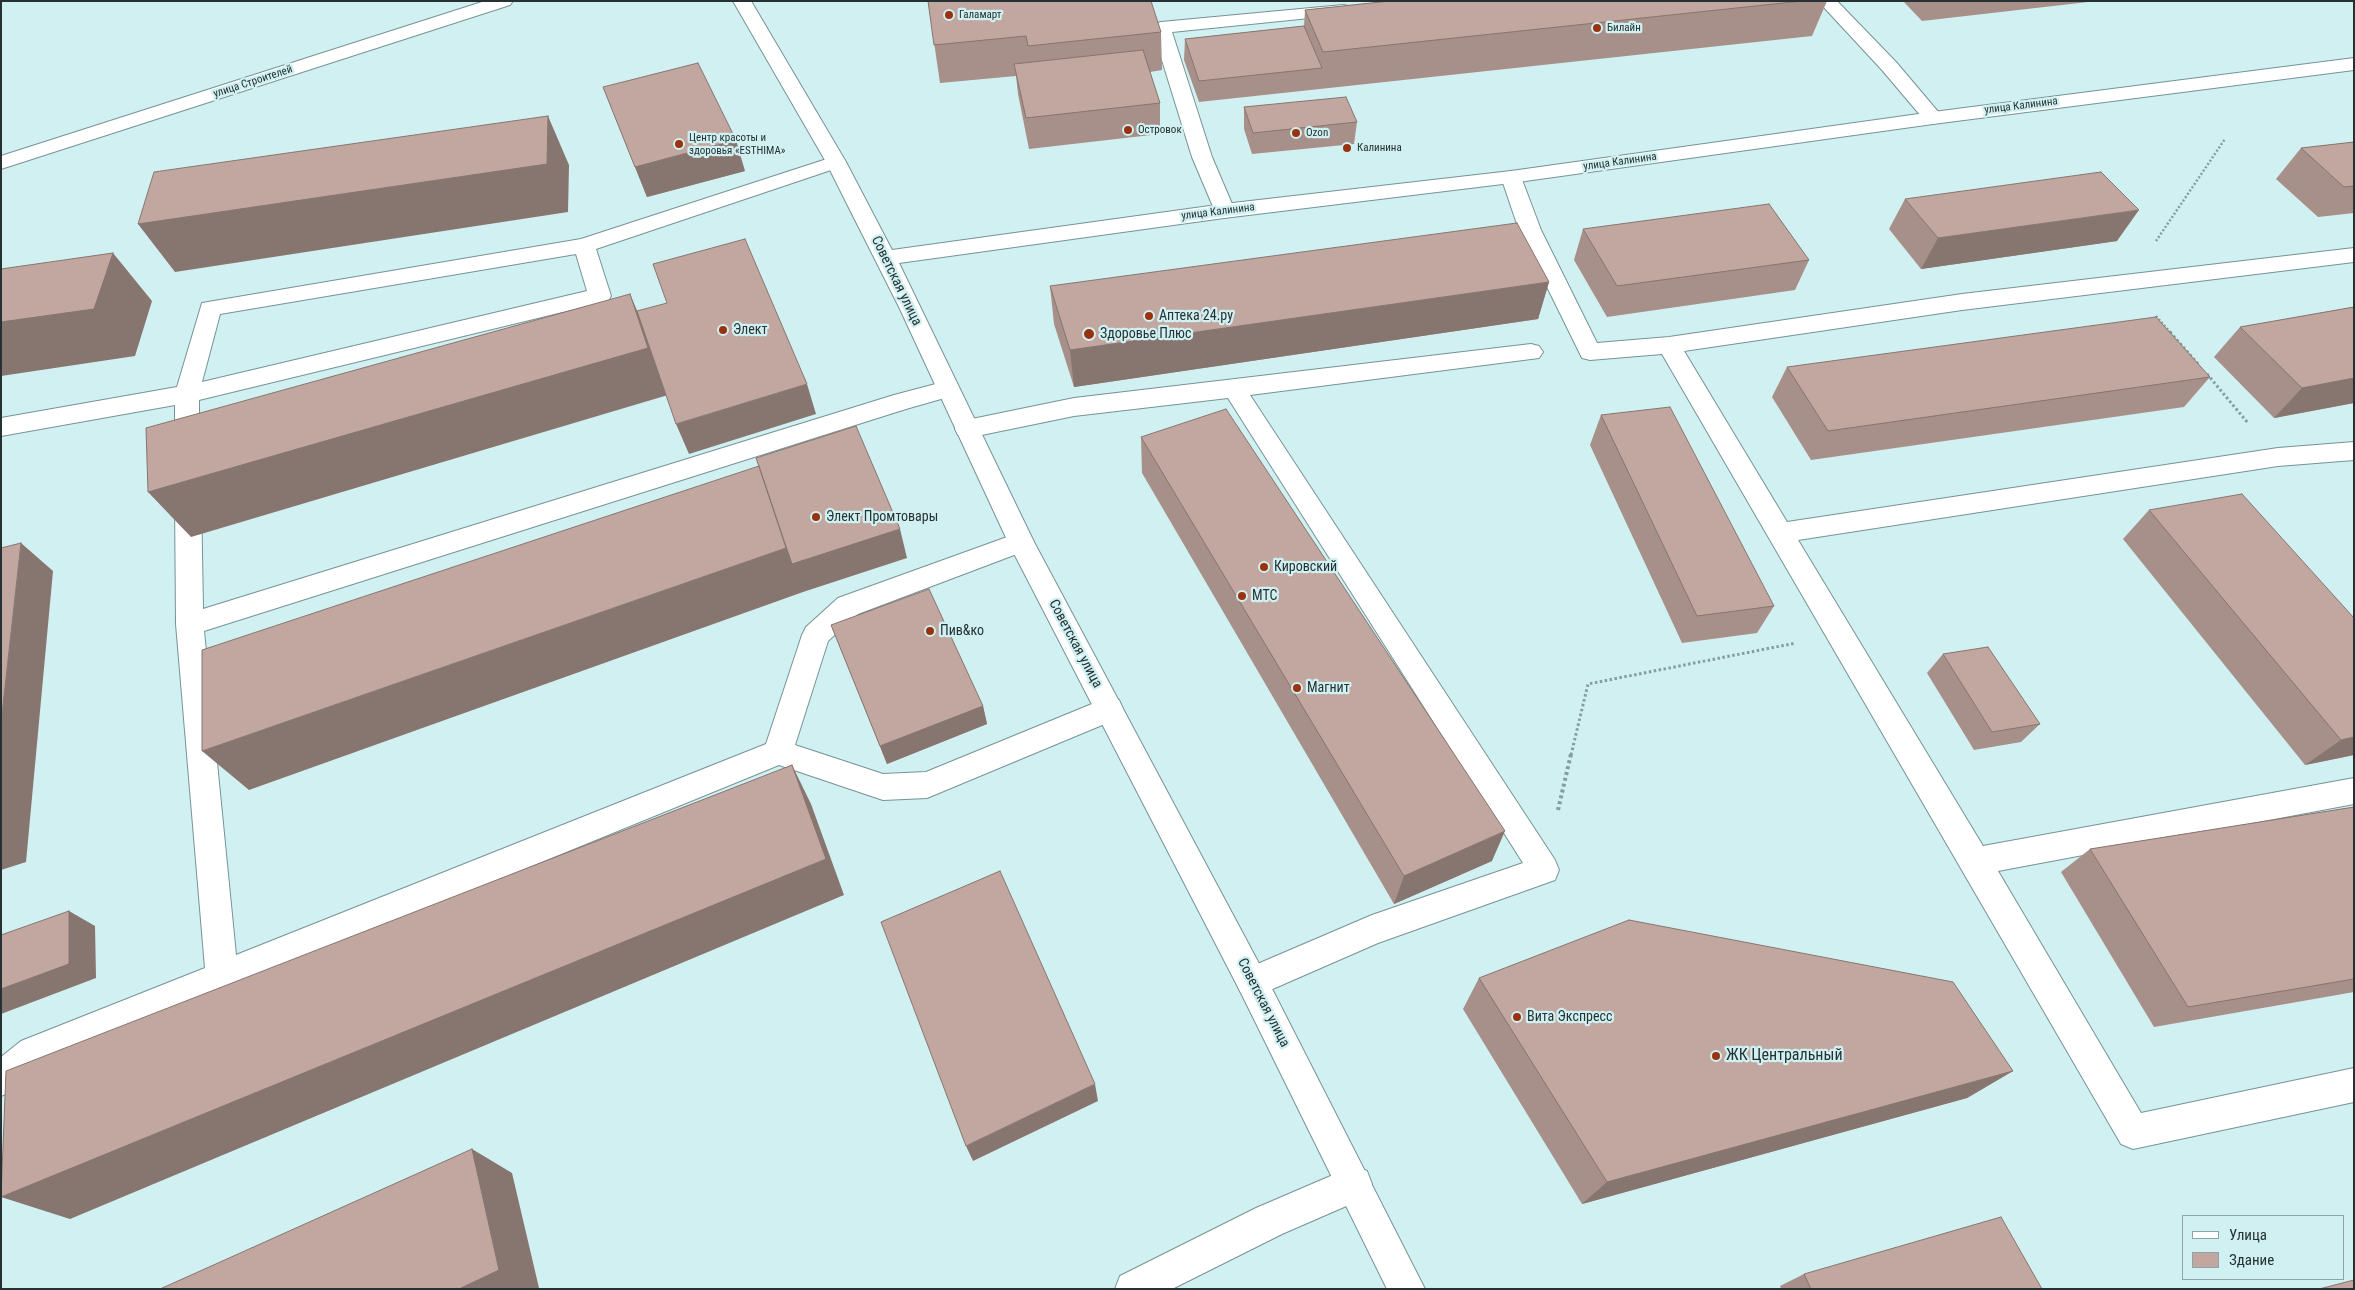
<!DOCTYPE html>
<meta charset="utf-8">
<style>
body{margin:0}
#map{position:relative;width:2355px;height:1290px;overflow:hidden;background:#d1f0f2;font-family:"Roboto Condensed",sans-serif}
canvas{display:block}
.frame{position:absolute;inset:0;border:2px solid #253132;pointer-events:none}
.legend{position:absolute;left:2182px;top:1215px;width:162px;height:65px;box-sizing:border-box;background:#d1f0f2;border:1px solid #8ca4a5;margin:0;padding:6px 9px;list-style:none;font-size:15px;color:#253132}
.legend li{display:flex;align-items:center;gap:10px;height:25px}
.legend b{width:25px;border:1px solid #8ca4a5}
</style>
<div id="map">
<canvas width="2355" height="1290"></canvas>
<div class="frame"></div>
<ul class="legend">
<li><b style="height:6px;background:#fff"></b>Улица</li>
<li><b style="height:14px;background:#c1a79f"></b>Здание</li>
</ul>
</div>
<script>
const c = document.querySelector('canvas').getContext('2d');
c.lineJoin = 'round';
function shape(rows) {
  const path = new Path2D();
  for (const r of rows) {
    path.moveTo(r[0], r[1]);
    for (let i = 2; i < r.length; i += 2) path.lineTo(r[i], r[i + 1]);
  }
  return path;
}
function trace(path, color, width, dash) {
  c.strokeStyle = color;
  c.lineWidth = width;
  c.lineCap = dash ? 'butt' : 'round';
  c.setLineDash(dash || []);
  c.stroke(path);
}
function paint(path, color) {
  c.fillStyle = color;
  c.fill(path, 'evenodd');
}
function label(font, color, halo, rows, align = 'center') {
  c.font = font + ' "Roboto Condensed",sans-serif';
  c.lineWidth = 4.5;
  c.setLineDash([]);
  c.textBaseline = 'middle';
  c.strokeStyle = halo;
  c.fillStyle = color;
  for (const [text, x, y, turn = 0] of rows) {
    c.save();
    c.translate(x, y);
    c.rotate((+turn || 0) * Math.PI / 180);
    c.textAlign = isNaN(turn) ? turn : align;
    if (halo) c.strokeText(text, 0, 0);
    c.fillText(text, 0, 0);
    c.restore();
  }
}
const pathFar2 = shape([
 [2156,241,2225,139],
 [2156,316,2171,333]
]);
const pathFar1 = shape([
 [2170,332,2198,364],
 [2207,374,2248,423],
 [1571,755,1588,684,1796,643]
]);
const path = shape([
 [1558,810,1571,754]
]);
const service = shape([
 [1818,1,1837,1,1896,62,1940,114,1943,118,1940,122,1933,124,1926,122,1882,70,1818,1],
 [1343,5,1349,6,1352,10,1349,14,1172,32,1212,157,1235,211,1231,216,1224,218,1217,216,1192,157,1152,28,1154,24,1161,22,1343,5],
 [836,156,843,158,846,162,843,166,596,249,611,296,608,301,199,400,199,453,196,459,187,462,178,459,175,453,175,405,1,436,1,418,177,387,202,303,581,239,836,156],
 [576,254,587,291,202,382,220,314,576,254],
 [1511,171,1518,173,1521,177,1541,230,1597,343,1669,337,1962,294,2354,248,2354,262,1962,310,1684,351,1787,522,2278,448,2354,442,2354,460,2278,466,1798,540,1983,846,2354,778,2354,804,1998,871,2141,1113,2354,1068,2354,1102,2133,1149,2121,1144,1662,354,1590,360,1582,358,1519,230,1501,177,1504,173,1511,171],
 [1531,344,1539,346,1543,352,1539,358,1250,395,1555,860,1559,870,1555,880,1378,943,1252,998,1241,993,1236,982,1241,971,1372,915,1523,863,1228,398,1074,416,967,438,958,435,955,429,958,423,967,420,1074,398,1531,344],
 [947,381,955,383,959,389,955,395,906,409,204,631,236,955,766,744,802,635,806,627,838,598,1021,532,1030,535,1034,542,1030,549,858,614,828,641,795,745,883,774,926,772,1109,697,1119,700,1123,709,1119,718,927,798,883,800,779,765,45,1065,13,1091,1,1096,1,1057,21,1041,205,968,176,624,175,496,179,489,188,486,197,489,201,496,203,609,894,395,947,381],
 [1354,1166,1367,1171,1372,1184,1367,1197,1282,1234,1172,1289,1115,1289,1120,1276,1256,1208,1354,1166]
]);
const tertiary = shape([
 [485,1,513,1,510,5,1,169,1,156,485,1],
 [733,1,751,1,846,162,892,250,1224,204,1511,171,1933,112,2354,58,2354,70,1933,124,1511,183,1224,218,899,263,1034,542,1263,971,1425,1289,1387,1289,1241,993,1008,542,899,307,847,204,826,162,733,1]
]);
const wall = shape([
 [928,1,1161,32,1162,70,1150,72,1160,103,1160,134,1029,149,1018,94,1016,76,940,83],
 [1390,1,1827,1,1812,36,1199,102,1184,60,1185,39,1304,26,1305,10],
 [1903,1,2097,1,1922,21],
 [603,87,745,171,647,197],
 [1244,107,1357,122,1354,144,1252,154,1244,129],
 [2354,142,2354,213,2318,217,2276,179,2301,148],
 [1905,199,2117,241,1921,269,1889,229],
 [1583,229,1809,260,1795,290,1607,317,1574,260],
 [1549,282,1538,319,1074,387,1054,324,1050,286],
 [2354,307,2354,403,2274,418,2214,357,2240,327],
 [1787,367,2210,377,2184,407,1811,460,1772,397],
 [1601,415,1774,606,1757,633,1682,643,1590,445],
 [1141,437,1492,861,1394,904,1142,473],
 [2149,510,2354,618,2354,755,2305,765,2123,539],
 [831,625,983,706,987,724,887,764],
 [1943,654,2040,724,2021,742,1974,750,1927,673],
 [2354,807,2354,992,2154,1027,2061,872,2090,849],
 [1479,978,2013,1071,1967,1098,1582,1204,1463,1009],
 [1804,1274,2042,1289,1781,1289,1780,1286]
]);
const shadedWall = shape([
 [548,116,569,165,568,212,175,272,138,224],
 [736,140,745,171,647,197,635,167],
 [2139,210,2117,241,1921,269,1938,238],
 [113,253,152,301,135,356,1,376,1,322],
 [1549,282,1538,319,1074,387,1070,350],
 [630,294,650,341,668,395,191,537,148,492],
 [2354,378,2354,403,2274,418,2302,388],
 [807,384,816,414,689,454,676,424],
 [900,529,907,558,803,592,249,790,202,751,786,548],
 [21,543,53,571,26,862,1,870,1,723],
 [983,706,987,724,887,764,880,746],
 [2354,737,2354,755,2305,765,2341,740],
 [792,765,811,804,844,895,70,1219,1,1197],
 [1505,831,1492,861,1394,904,1404,876],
 [69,911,95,926,96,978,1,1014,1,989],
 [2013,1071,1967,1098,1582,1204,1607,1182],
 [1095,1084,1098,1101,973,1161,966,1146],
 [472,1149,512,1173,539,1288,537,1289,459,1289]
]);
const building = shape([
 [928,1,1151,1,1161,32,1028,46,1026,36,934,45,928,1],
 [1390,1,1802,1,1323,52,1305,10,1390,1],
 [1304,26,1322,68,1199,81,1185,39,1304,26],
 [1143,50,1160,103,1026,118,1014,64,1143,50],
 [698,63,736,140,635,167,603,87,698,63],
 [1346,97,1357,122,1253,133,1244,107,1346,97],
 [548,116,547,164,138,224,154,172,548,116],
 [2354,142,2354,186,2344,187,2301,148,2354,142],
 [2101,172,2139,210,1938,238,1905,199,2101,172],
 [1769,204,1809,260,1617,286,1583,229,1769,204],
 [1517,223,1549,282,1070,350,1050,286,1517,223],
 [745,239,807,384,676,424,637,311,667,303,653,264,745,239],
 [113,253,94,309,1,322,1,269,113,253],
 [630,294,648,348,148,492,146,428,630,294],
 [2354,307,2354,378,2302,388,2240,327,2354,307],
 [2156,317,2210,377,1828,431,1787,367,2156,317],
 [1670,407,1774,606,1697,616,1601,415,1670,407],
 [1226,409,1505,831,1404,876,1141,437,1226,409],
 [856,426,900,529,792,564,756,458,856,426],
 [759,466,786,548,202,751,202,650,759,466],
 [2242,494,2354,618,2354,737,2341,740,2149,510,2242,494],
 [21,543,1,723,1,548,21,543],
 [929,589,983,706,880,746,831,625,929,589],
 [1988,647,2040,724,1992,732,1943,654,1988,647],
 [792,765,826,859,1,1197,6,1071,792,765],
 [2354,807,2354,979,2188,1007,2090,849,2354,807],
 [1000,871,1095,1084,966,1146,881,922,1000,871],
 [69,911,69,964,1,989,1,935,69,911],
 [1629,920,1953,982,2013,1071,1607,1182,1479,978,1629,920],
 [472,1149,499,1270,459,1289,160,1289,472,1149],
 [2001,1217,2042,1289,1811,1289,1804,1274,2001,1217],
 [2354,1280,2354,1289,2319,1289,2354,1280]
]);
const markers = [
 [949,15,5,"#99320e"],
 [1597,28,5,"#99320e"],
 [1128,130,5,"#99320e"],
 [1296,133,5,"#99320e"],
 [679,144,5,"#99320e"],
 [1347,148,5,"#99320e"],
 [1149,316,5,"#99320e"],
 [723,330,5,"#99320e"],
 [1089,334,6,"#99320e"],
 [816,517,5,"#99320e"],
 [1264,567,5,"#99320e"],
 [1242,596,5,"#99320e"],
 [930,631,5,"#99320e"],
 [1297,688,5,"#99320e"],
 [1517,1017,5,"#99320e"],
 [1716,1056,5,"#99320e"]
];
const farPoinames = [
 ["Галамарт",959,15],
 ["Билайн",1607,28],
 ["Островок",1138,130],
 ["Ozon",1306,133],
 ["Центр красоты и",689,138],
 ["здоровья «ESTHIMA»",689,151],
 ["Калинина",1357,148]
];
const farStreetnames = [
 ["улица Строителей",253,82,-18],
 ["улица Калинина",2021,106,-7],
 ["улица Калинина",1620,162,-8],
 ["улица Калинина",1218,212,-7]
];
const streetNames = [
 ["Советская улица",896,281,64],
 ["Советская улица",1075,644,62],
 ["Советская улица",1263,1003,63]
];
const poiNames = [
 ["Аптека 24.ру",1159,316],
 ["Элект",733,330],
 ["Здоровье Плюс",1100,334],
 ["Элект Промтовары",826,517],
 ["Кировский",1274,567],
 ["МТС",1252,596],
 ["Пив&ко",940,631],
 ["Магнит",1307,688],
 ["Вита Экспресс",1527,1017]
];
const nearPoinames = [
 ["ЖК Центральный",1726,1056]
];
trace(service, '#769395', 2);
trace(tertiary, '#769395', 2);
trace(pathFar2, '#869d9f', 2.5, [2, 2]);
trace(pathFar1, '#869d9f', 3, [2.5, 2.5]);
trace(path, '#869d9f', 4, [3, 3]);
paint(service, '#fff');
paint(tertiary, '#fff');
paint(wall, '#a69089');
paint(shadedWall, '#87756f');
paint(building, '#c1a79f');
trace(building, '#87756f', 1);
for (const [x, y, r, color] of markers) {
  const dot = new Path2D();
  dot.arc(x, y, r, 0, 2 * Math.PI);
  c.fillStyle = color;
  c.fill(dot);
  trace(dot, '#d1f0f2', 2);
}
label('11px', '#253132', '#d1f0f2', farPoinames, 'left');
label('11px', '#253132', '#d1f0f2', farStreetnames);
label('14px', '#253132', '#d1f0f2', streetNames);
label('14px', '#253132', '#d1f0f2', poiNames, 'left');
label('16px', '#253132', '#d1f0f2', nearPoinames, 'left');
</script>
